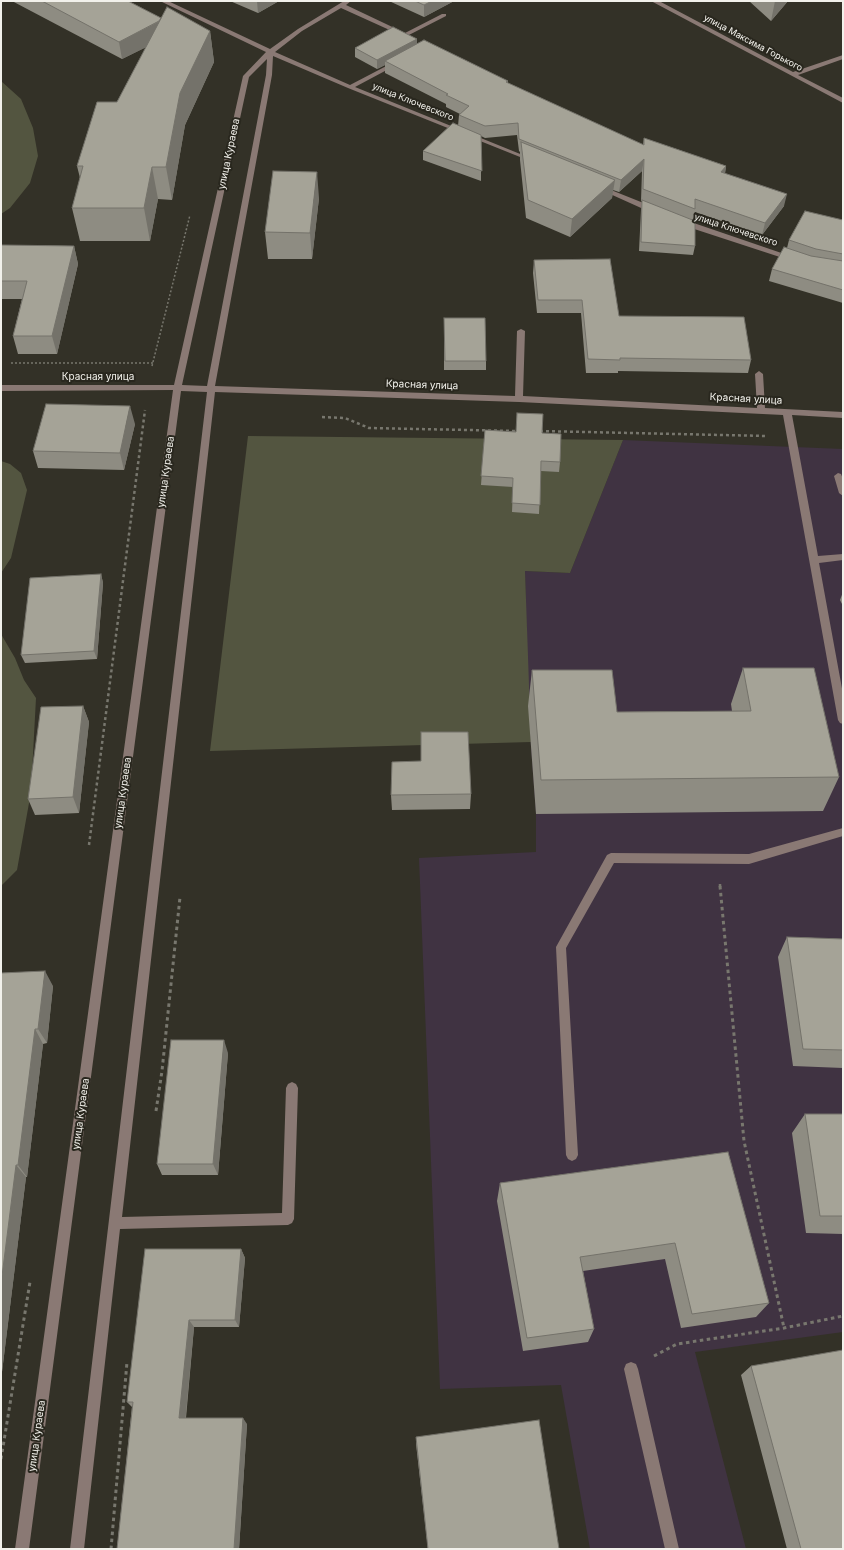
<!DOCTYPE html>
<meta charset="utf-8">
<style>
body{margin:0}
#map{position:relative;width:844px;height:1550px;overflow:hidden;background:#333127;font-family:Inter,sans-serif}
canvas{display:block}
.frame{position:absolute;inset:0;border:2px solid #f2f1eb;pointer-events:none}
</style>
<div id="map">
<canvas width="844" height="1550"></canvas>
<div class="frame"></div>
</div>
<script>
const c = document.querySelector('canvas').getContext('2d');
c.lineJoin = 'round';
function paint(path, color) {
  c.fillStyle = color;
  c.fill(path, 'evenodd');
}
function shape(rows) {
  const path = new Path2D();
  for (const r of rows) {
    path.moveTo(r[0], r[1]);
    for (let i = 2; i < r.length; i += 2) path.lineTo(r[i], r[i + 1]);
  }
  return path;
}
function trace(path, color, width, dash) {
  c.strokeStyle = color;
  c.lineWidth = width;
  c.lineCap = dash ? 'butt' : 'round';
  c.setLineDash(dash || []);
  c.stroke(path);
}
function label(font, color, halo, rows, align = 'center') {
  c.font = font + ' Inter,sans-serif';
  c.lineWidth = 4;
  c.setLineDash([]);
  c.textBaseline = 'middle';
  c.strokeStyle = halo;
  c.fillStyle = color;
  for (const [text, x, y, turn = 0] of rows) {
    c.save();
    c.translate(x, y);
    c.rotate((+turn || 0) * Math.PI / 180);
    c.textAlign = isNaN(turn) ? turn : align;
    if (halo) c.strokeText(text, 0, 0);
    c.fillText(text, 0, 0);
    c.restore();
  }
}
const medical = shape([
 [623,440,843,449,843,1332,695,1352,746,1549,590,1549,561,1385,440,1389,419,858,536,852,536,814,528,706,525,571,570,573]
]);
const green = shape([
 [1,81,21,99,33,128,38,156,30,183,10,208,1,214],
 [248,436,623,440,570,573,525,571,531,742,210,751],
 [1,461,10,464,21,473,27,490,11,558,1,573],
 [1,634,15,658,24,680,36,698,31,792,17,870,1,886]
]);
const pathFar2 = shape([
 [11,363,154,363],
 [152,366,190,215]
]);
const pathFar1 = shape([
 [322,417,345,418,369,428,517,431],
 [540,431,767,436],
 [89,845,145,410],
 [720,884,720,887]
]);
const path = shape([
 [720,886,744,1141,784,1328],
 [156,1111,162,1071,180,897],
 [654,1356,677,1344,784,1328,843,1316],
 [1,1459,30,1282],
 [111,1549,127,1362]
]);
const minor = shape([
 [160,1,168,1,270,49,298,29,344,1,351,1,346,5,405,33,442,14,446,14,446,16,405,37,341,8,302,31,275,52,350,85,394,62,398,62,398,64,355,87,535,160,530,161,348,88,273,56,272,75,215,386,515,396,517,331,521,329,525,331,523,396,757,408,755,374,759,371,763,374,765,408,843,412,843,418,792,415,818,556,843,554,843,560,819,563,843,694,843,724,840,723,838,720,783,415,519,402,215,392,122,1217,282,1213,286,1088,288,1084,292,1082,296,1084,298,1088,294,1219,292,1223,288,1225,120,1229,84,1549,70,1549,207,392,181,391,29,1549,15,1549,173,390,1,391,1,385,174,385,243,76,266,52,160,1],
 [267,59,266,75,207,386,182,385,249,77,267,59],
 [651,1,659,1,793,72,843,55,843,59,798,75,843,98,843,103,651,1],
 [601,186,656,208,657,210,656,212,650,212,599,189,597,188,601,186],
 [679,220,685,220,796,258,795,260,789,260,679,224,679,220],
 [838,473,841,474,843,479,843,496,839,493,834,476,838,473],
 [843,828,843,836,749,864,614,863,566,948,578,1155,576,1159,572,1161,568,1159,566,1155,556,947,607,855,611,853,749,854,843,828],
 [631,1362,636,1364,638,1369,679,1549,665,1549,624,1369,626,1364,631,1362]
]);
const wall = shape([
 [12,1,128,1,161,18,210,31,214,62,185,125,172,200,158,199,150,241,80,241,72,208,80,178,77,166,117,102,146,47,122,59],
 [230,1,279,1,258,13],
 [389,1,454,1,424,17],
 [749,1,788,1,771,21],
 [417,39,417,44,508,81,508,83,643,145,644,138,726,166,725,174,784,206,762,235,695,212,693,220,695,246,693,255,639,251,641,210,642,201,641,201,642,171,619,192,613,190,612,198,570,237,526,218,520,160,520,152,519,151,517,135,485,138,481,136,481,181,423,160,423,151,458,126,459,115,460,114,446,107,446,104,385,73,385,65,377,69,355,57,355,48],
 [319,198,312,259,268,259,265,232],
 [843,220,843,303,769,281,772,269,787,248,789,240],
 [1,245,74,246,78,264,57,354,18,354,13,336,22,299,1,299],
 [534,260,619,316,751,360,748,373,618,371,618,373,586,373,581,313,537,313,533,273],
 [444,318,486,361,486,370,444,370],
 [843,328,843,358,842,332],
 [135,424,124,470,38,468,33,451],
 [485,430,542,433,560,462,559,472,541,471,539,514,512,512,513,487,481,485],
 [101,574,103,583,97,659,25,663,21,655],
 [843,592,843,606,840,600],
 [743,668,839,777,823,811,536,814,528,706,532,670,617,712,732,711,731,704],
 [83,706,89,722,79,813,35,815,28,799],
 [421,732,471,794,470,809,392,810,391,795,421,761],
 [787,937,843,939,843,1068,793,1066,778,957],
 [1,973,53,986,47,1043,43,1044,27,1177,26,1177,1,1380],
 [228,1053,218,1175,162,1175,157,1164],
 [805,1114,843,1114,843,1234,806,1233,792,1133],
 [728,1152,769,1303,756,1317,681,1328,665,1259,583,1271,594,1329,588,1342,523,1351,497,1201,500,1183],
 [241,1249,245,1258,239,1327,194,1327,186,1418,247,1424,239,1549,117,1549,132,1407,127,1402],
 [751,1366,843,1549,787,1549,741,1375],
 [416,1437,559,1549,428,1549,416,1444]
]);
const shadedWall = shape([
 [257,1,279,1,258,13],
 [432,1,454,1,424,17,424,5],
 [775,1,788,1,771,21],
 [164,19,167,37,122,59,119,42],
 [210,31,214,62,185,125,172,200,166,167,180,93],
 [417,39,417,48,385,61,385,65,377,69,377,60],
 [644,159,642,171,619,192,621,180],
 [726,166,724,178,721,172],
 [152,167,158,199,150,241,144,208],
 [317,172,319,198,312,259,310,233],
 [615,180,612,198,570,237,572,219],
 [787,194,784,206,762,235,765,223],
 [74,246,78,264,57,354,52,336],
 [130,406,135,424,124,470,120,453],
 [101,574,103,583,97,659,94,651],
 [83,706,89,722,79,813,73,797],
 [45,971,53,986,47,1043,38,1029],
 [35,1029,43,1044,27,1177,18,1165],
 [224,1040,228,1053,218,1175,213,1164],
 [16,1165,26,1177,1,1380,1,1284],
 [241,1249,245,1258,239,1327,235,1320],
 [189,1320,194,1327,185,1424,179,1418],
 [243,1418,247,1424,239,1549,234,1549]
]);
const building = shape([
 [42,1,128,1,161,18,159,21,119,42,42,1],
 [415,1,432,1,424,5,415,1],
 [167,7,210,31,180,93,166,167,152,167,144,208,72,208,83,166,77,166,97,102,117,102,167,7],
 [393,27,417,39,377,60,355,48,393,27],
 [424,40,508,81,506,82,644,145,644,138,726,166,721,172,787,194,765,223,695,199,695,209,643,189,644,159,621,180,519,139,518,123,485,126,459,115,469,106,446,95,448,94,385,61,424,40],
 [453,123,481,135,482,171,423,151,453,123],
 [521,142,615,180,572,219,528,200,521,142],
 [273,171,317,172,310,233,265,232,273,171],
 [642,200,695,221,695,246,641,242,642,200],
 [805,211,843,220,843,254,816,249,789,240,805,211],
 [1,245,74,246,52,336,13,336,27,281,1,281,1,245],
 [784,247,811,256,843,261,843,290,772,269,784,247],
 [610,259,619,316,744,317,751,360,620,358,620,360,588,359,582,300,538,300,534,260,610,259],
 [444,318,485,318,486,361,445,361,444,318],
 [46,404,130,406,120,453,33,451,46,404],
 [517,413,543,414,542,433,561,434,560,462,541,461,540,505,512,503,513,478,481,476,485,430,516,432,517,413],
 [101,574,94,651,21,655,30,578,101,574],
 [743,668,814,668,839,777,541,780,532,670,612,670,617,712,751,711,743,668],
 [83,706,73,797,28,799,41,707,83,706],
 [421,732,468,732,471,794,391,795,392,762,421,761,421,732],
 [787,937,843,939,843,1050,803,1049,787,937],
 [45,971,38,1029,35,1029,18,1165,16,1165,1,1284,1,973,45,971],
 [171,1040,224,1040,213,1164,157,1164,171,1040],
 [805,1114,843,1114,843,1216,820,1216,805,1114],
 [728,1152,769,1303,692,1314,675,1243,580,1257,594,1329,527,1338,500,1183,728,1152],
 [145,1249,241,1249,235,1320,189,1320,179,1418,243,1418,234,1549,117,1549,133,1402,127,1402,145,1249],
 [843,1350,843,1549,801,1549,751,1366,843,1350],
 [539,1420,559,1549,428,1549,416,1437,539,1420]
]);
const farStreetnames = [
 ["улица Максима Горького",753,43,28],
 ["улица Ключевского",413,102,22],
 ["улица Ключевского",736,230,18]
];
const streetNames = [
 ["улица Кураева",229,154,-78],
 ["Красная улица",98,377],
 ["Красная улица",422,385,2],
 ["Красная улица",746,399,3],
 ["улица Кураева",166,472,-82],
 ["улица Кураева",123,793,-82],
 ["улица Кураева",81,1114,-82],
 ["улица Кураева",37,1436,-82]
];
paint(medical, '#403342');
paint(green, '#535540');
trace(pathFar2, '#78776e', 1.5, [2, 2]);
trace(pathFar1, '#78776e', 2.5, [3, 3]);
trace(path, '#78776e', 3, [3.5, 3.5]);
paint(minor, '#8a7974');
paint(wall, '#8e8c82');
paint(shadedWall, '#74726a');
paint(building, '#a5a397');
trace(building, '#74726a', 1);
label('9px', '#f2f1eb', '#29271e', farStreetnames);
label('10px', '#f2f1eb', '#29271e', streetNames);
</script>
